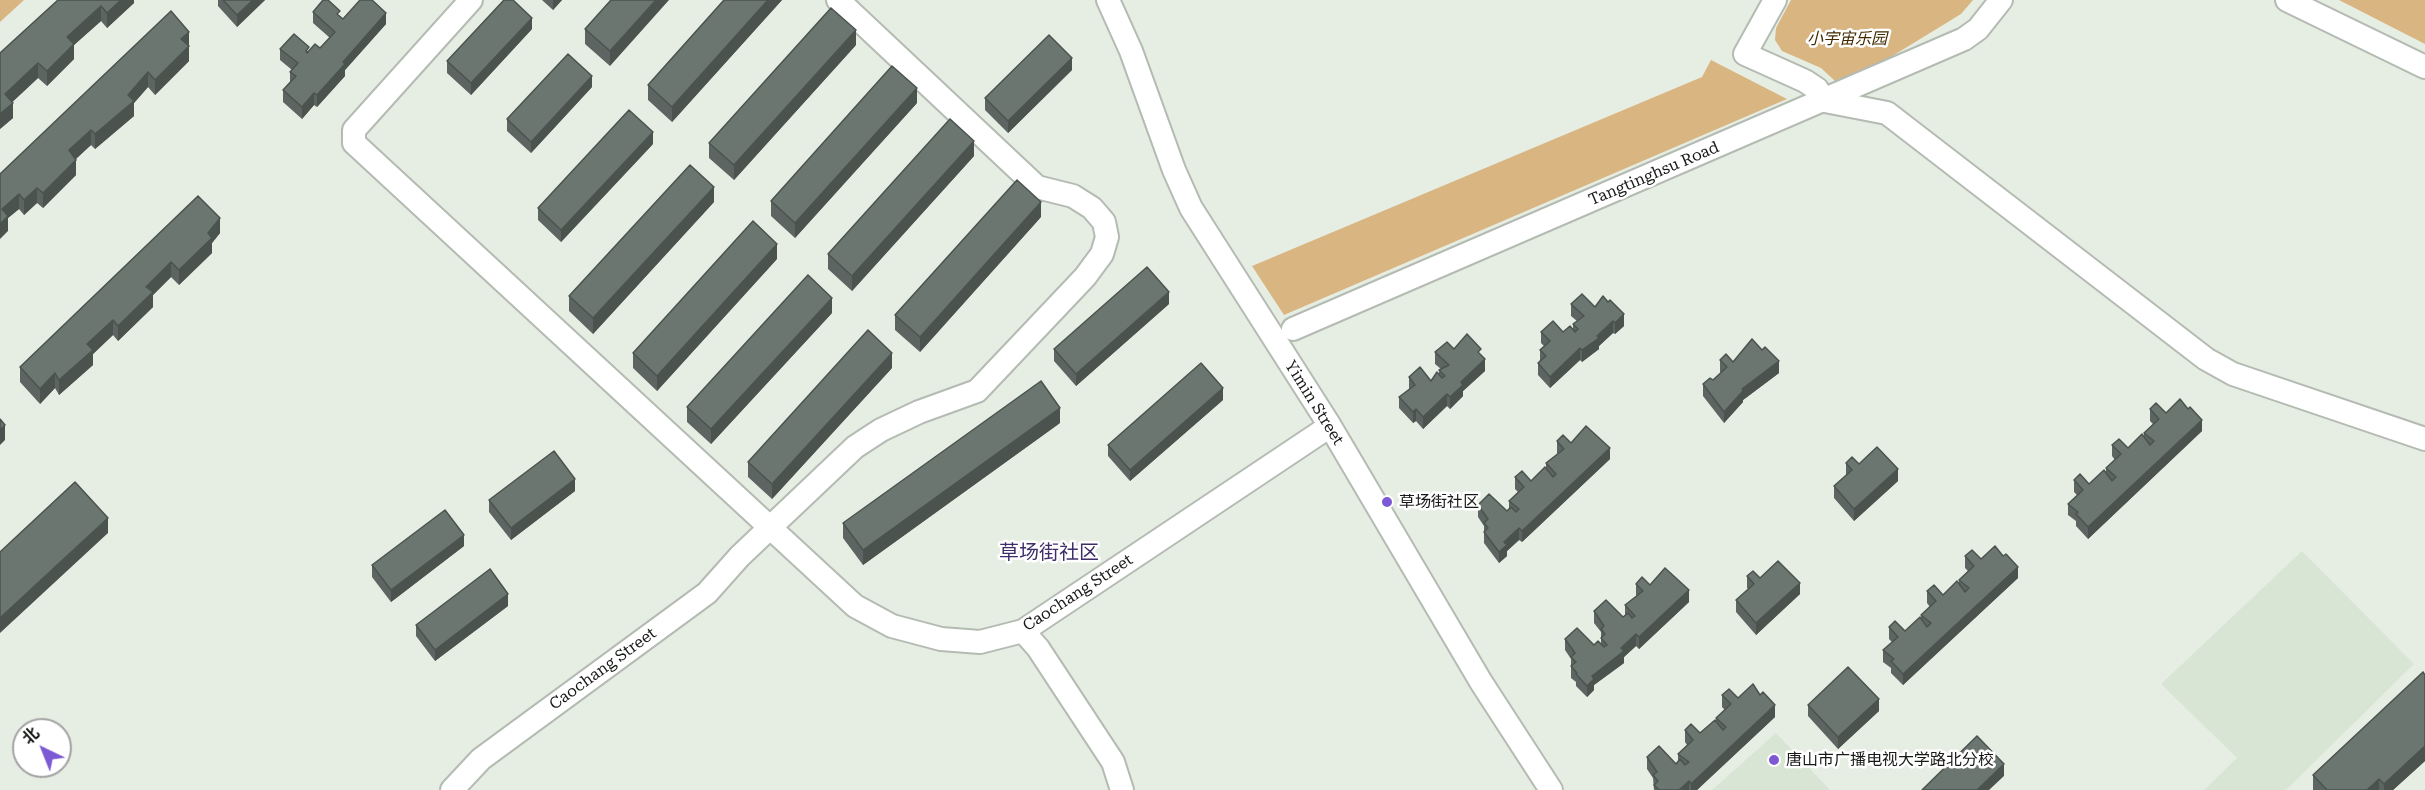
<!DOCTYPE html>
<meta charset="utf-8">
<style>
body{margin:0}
#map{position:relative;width:2425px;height:790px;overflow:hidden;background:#e6eee4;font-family:"Roboto Serif","Noto Sans SC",serif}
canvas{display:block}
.north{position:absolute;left:12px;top:718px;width:60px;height:60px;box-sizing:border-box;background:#fff;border:2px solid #a2a3a2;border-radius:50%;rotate:317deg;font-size:16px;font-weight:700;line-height:24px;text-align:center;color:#161916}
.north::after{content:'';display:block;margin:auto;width:21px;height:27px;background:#7d59d3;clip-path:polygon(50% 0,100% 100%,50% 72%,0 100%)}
</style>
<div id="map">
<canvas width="2425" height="790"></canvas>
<div class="north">北</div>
</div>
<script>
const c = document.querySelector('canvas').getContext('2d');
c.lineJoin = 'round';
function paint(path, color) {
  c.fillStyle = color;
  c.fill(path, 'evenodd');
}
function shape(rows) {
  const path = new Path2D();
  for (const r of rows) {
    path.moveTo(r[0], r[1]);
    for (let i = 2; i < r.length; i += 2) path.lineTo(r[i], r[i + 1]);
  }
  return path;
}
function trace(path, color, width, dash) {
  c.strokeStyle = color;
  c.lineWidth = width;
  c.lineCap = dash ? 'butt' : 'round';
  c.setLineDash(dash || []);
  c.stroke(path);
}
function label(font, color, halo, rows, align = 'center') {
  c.font = font + ' "Roboto Serif","Noto Sans SC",serif';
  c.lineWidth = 5;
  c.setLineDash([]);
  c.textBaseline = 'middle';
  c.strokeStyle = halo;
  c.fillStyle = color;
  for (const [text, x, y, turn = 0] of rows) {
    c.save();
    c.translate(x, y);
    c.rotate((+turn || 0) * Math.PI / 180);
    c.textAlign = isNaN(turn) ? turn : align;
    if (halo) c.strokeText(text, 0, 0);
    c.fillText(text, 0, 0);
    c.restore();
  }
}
const built = shape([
 [2302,551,2414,664,2286,790,2204,790,2237,758,2161,684],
 [1776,733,1830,790,1712,790]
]);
const green = shape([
 [0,0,24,0,0,22],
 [1791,0,1973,0,1961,14,1845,85,1835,81,1821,68,1782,51,1775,40,1776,28],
 [2339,0,2425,0,2425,44],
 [1711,60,1787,99,1284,315,1252,266,1702,77]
]);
const minor = shape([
 [471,0,354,130,354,143,855,606,892,626,941,639,980,642,1023,631,1330,426],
 [1108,0,1131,51,1174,170,1191,208,1330,426,1481,682,1551,790],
 [1775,0,1745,54,1805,81,1817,89,1825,101,1887,113,2206,359,2233,374,2425,439],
 [2287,0,2425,67],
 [1293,329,1964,39,1978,29,2001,0],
 [1023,631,1038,648,1113,762,1122,790],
 [452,790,481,759,707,593,740,556,855,447,881,430,919,412,977,391,1085,277,1102,254,1107,237,1104,222,1092,208,1073,196,1037,187,838,0]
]);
const wall = shape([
 [58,0,134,0,134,3,107,28,101,21,74,45,74,59,47,86,38,78,12,102,13,118,0,129],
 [218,0,265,0,237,27,218,6],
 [542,0,562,0,553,10],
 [611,0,610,66,585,44,585,29],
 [724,0,782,0,672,122,648,100,648,85],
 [313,12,340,16,343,19,386,24,345,70,345,76,317,107,314,105,302,119,283,102,283,90,290,82,290,72,292,70,280,60,280,49,309,51,320,48,330,38,313,23],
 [532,29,471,95,447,73,447,61],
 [189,32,189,61,155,95,148,87,134,103,134,116,95,149,91,145,76,159,76,175,43,208,37,203,24,215,19,209,8,218,8,231,0,174],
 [856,45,734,180,709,158,709,143],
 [1072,70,1008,133,985,110,985,98],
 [592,87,531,153,507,131,507,119],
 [917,103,795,238,771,216,771,201],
 [653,144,561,242,538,220,538,208],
 [974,156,852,291,828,269,828,254],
 [198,196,220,233,212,243,212,253,179,285,171,277,153,295,153,307,118,341,113,335,93,354,93,365,59,395,55,388,40,404,20,382,20,367],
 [714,202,593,334,569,311,569,296],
 [1041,217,920,352,895,330,895,315],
 [777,259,657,391,633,368,633,353],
 [1169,304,1076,386,1054,361,1054,349],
 [1571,304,1595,307,1624,326,1615,334,1613,333,1599,346,1599,349,1582,362,1580,360,1550,388,1538,375,1538,363,1540,360,1540,350,1544,346,1541,343,1541,332,1563,332,1573,329,1573,324,1577,321,1571,316],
 [832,313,711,444,687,422,687,407],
 [1454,349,1481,355,1485,371,1463,391,1463,396,1450,409,1447,406,1423,429,1416,421,1413,423,1399,408,1399,397,1409,389,1409,377,1431,381,1439,375,1439,370,1441,369,1435,364,1435,352],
 [1720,360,1733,362,1779,373,1743,400,1743,402,1724,423,1703,396,1703,384,1713,380,1721,373,1720,372],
 [892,368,772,499,748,477,748,462],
 [1223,400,1130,481,1108,456,1108,445],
 [2150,409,2166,413,2202,431,2088,539,2076,526,2076,521,2068,515,2068,504,2077,495,2074,492,2074,480,2089,484,2106,472,2106,468,2115,460,2112,456,2112,445,2128,448,2144,437,2144,433,2153,424,2150,421],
 [1060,423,863,565,843,538,843,523],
 [1557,441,1571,443,1610,459,1522,542,1519,540,1507,551,1507,556,1499,563,1484,543,1484,526,1478,517,1478,505,1507,511,1509,508,1509,501,1518,492,1515,489,1515,477,1531,481,1546,468,1546,463,1558,454,1557,453],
 [1846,463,1859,464,1898,481,1854,521,1834,498,1834,486,1846,475],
 [575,491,511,540,489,512,489,500],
 [464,546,391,602,372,577,372,565],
 [1965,556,1981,559,2018,578,1903,685,1891,673,1891,668,1883,662,1883,650,1892,642,1889,639,1889,627,1905,631,1921,619,1921,615,1930,607,1927,603,1927,591,1943,595,1959,584,1959,580,1968,571,1965,568],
 [1747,576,1760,578,1800,594,1756,635,1736,612,1736,600,1748,589,1747,588],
 [1636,584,1650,585,1689,602,1639,649,1636,646,1624,657,1624,663,1594,685,1594,690,1587,697,1576,686,1576,682,1571,678,1571,659,1565,650,1565,639,1594,645,1601,644,1601,632,1594,623,1594,611,1623,617,1625,616,1625,605,1637,596,1636,595],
 [508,606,435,661,416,636,416,625],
 [2425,675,2425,761,2393,790,2313,790,2313,775],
 [1722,695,1738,698,1775,717,1697,790,1654,790,1653,778,1647,769,1647,757,1676,764,1678,761,1678,754,1687,745,1685,742,1685,730,1700,733,1716,721,1716,718,1725,710,1722,707],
 [1808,705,1879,711,1838,749,1808,716]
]);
const shadedWall = shape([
 [121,0,134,0,134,3,107,28,107,13],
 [253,0,265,0,237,27,237,15],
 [553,0,562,0,553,10],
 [656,0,669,0,610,66,610,51],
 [768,0,782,0,672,122,672,107],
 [101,6,101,21,74,45,74,59,47,86,47,71,67,37],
 [386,13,386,24,345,70,345,76,317,107,317,95,343,62],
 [532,18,532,29,471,95,471,83],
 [856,30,856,45,734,180,734,165],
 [189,32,189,61,155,95,155,80,181,39],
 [1072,58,1072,70,1008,133,1008,121],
 [38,63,38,78,5,109,5,94],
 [148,72,148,87,134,103,134,116,95,149,95,134,128,95],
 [592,76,592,87,531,153,531,142],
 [917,88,917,103,795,238,795,223],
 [314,93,314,105,302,119,302,107],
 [13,103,13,118,0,129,0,114],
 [91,130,91,145,69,165,69,150],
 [653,132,653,144,561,242,561,230],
 [974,141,974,156,852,291,852,276],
 [76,160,76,175,43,208,43,193],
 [714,187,714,202,593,334,593,318],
 [37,188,37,203,24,215,24,200],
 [19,194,19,209,8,218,8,231,0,239,0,224,2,209],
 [1041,202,1041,217,920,352,920,337],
 [220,218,220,233,212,243,212,253,179,285,179,270],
 [777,244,777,259,657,391,657,376],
 [171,262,171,277,153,295,153,307,118,341,118,326,146,287],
 [1169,292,1169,304,1076,386,1076,374],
 [832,298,832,313,711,444,711,429],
 [1624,314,1624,326,1615,334,1615,323],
 [113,320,113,335,93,354,93,365,59,395,59,380,87,344],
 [1613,321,1613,333,1599,346,1599,349,1582,362,1582,350],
 [1580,348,1580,360,1550,388,1550,377],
 [892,353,892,368,772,499,772,484],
 [1485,359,1485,371,1463,391,1463,396,1450,409,1450,397,1461,382],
 [1779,361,1779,373,1743,400,1743,402,1724,423,1724,412,1742,389],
 [55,373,55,388,40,404,40,389],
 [1223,388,1223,400,1130,481,1130,470],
 [1447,394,1447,406,1423,429,1423,417],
 [1060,408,1060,423,863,565,863,550],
 [1416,409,1416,421,1413,423,1413,412],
 [2202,420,2202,431,2088,539,2088,527],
 [5,425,5,440,0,445,0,430],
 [1610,448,1610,459,1522,542,1522,531],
 [1898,469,1898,481,1854,521,1854,509],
 [575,479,575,491,511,540,511,528],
 [108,518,108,533,0,633,0,618],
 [1519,528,1519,540,1507,551,1507,556,1499,563,1499,552,1504,542],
 [464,535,464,546,391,602,391,590],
 [2018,567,2018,578,1903,685,1903,674],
 [1800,583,1800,594,1756,635,1756,623],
 [1689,590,1689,602,1639,649,1639,637],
 [508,594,508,606,435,661,435,650],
 [1636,634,1636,646,1624,657,1624,663,1594,685,1594,690,1587,697,1587,686,1592,676],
 [1879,699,1879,711,1838,749,1838,737],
 [1775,705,1775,717,1697,790,1691,790,1691,784],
 [2425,746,2425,761,2393,790,2384,790,2384,784],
 [2004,764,2004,776,1989,790,1977,790],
 [2379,779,2379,790,2367,790],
 [1689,781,1689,790,1679,790]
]);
const building = shape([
 [58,0,121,0,107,13,101,6,67,37,74,44,47,71,38,63,5,94,13,103,0,114,0,53,58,0],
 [223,0,253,0,237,15,223,0],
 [323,0,328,0,340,11,337,14,343,19,360,0,372,0,386,13,343,62,345,64,317,95,314,93,302,107,283,90,296,76,290,72,298,63,280,49,294,34,309,47,306,51,307,53,315,44,320,48,335,32,313,12,323,0],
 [504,0,513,0,532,18,471,83,447,61,504,0],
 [611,0,656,0,610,51,585,29,611,0],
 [724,0,768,0,672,107,648,85,724,0],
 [831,8,856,30,734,165,709,143,831,8],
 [171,11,189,32,181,39,189,46,155,80,148,72,128,95,134,101,95,134,91,130,69,150,76,160,43,193,37,188,24,200,19,194,2,209,8,216,0,224,0,174,171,11],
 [1049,35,1072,58,1008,121,985,98,1049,35],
 [568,54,592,76,531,142,507,119,568,54],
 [892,66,917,88,795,223,771,201,892,66],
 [629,110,653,132,561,230,538,208,629,110],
 [950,119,974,141,852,276,828,254,950,119],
 [690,165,714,187,593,318,569,296,690,165],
 [1017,180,1041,202,920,337,895,315,1017,180],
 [198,196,220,218,208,233,212,238,179,270,171,262,146,287,153,292,118,326,113,320,87,344,93,350,59,380,55,373,40,389,20,367,198,196],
 [753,221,777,244,657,376,633,353,753,221],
 [1147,267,1169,292,1076,374,1054,349,1147,267],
 [808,275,832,298,711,429,687,407,808,275],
 [1582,294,1595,307,1603,296,1608,302,1610,300,1624,314,1615,323,1613,321,1597,336,1599,338,1582,350,1580,348,1550,377,1538,363,1546,356,1540,350,1550,341,1541,332,1553,321,1563,332,1570,326,1575,332,1578,329,1573,324,1584,316,1571,304,1582,294],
 [868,330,892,353,772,484,748,462,868,330],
 [1467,334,1481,349,1478,352,1485,359,1461,382,1463,385,1450,397,1447,394,1423,417,1416,409,1413,412,1399,397,1415,385,1409,377,1420,367,1431,381,1437,372,1442,378,1445,376,1439,370,1449,365,1435,352,1447,342,1454,349,1467,334],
 [1752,339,1762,350,1765,347,1779,361,1742,389,1743,391,1724,412,1703,384,1710,378,1713,380,1727,367,1720,360,1726,354,1733,362,1752,339],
 [1201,363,1223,388,1130,470,1108,445,1201,363],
 [1041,381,1060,408,863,550,843,523,1041,381],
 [2180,399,2188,409,2190,407,2202,420,2088,527,2076,514,2078,512,2068,504,2083,490,2074,480,2080,474,2089,484,2104,470,2112,481,2116,477,2106,468,2121,454,2112,445,2119,439,2128,448,2142,434,2150,445,2154,441,2144,433,2159,419,2150,409,2156,403,2166,413,2180,399],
 [0,419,5,425,0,430,0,419],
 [1586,426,1610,448,1522,531,1519,528,1504,542,1507,545,1499,552,1484,532,1488,528,1484,523,1488,519,1478,505,1489,494,1507,511,1511,507,1516,512,1519,509,1509,501,1524,487,1515,477,1522,471,1531,481,1545,467,1553,477,1556,474,1546,463,1564,449,1557,441,1563,435,1571,443,1586,426],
 [1877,447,1898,469,1854,509,1834,486,1852,470,1846,463,1852,457,1859,464,1877,447],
 [554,451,575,479,511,528,489,500,554,451],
 [75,482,108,518,0,618,0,552,75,482],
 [445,510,464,535,391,590,372,565,445,510],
 [1995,546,2003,556,2006,554,2018,567,1903,674,1891,661,1894,659,1883,650,1898,637,1889,627,1895,621,1905,631,1920,617,1927,627,1931,623,1921,615,1936,601,1927,591,1934,585,1943,595,1957,581,1965,592,1969,588,1959,580,1974,566,1965,556,1972,550,1981,559,1995,546],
 [1778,561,1800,583,1756,623,1736,600,1754,584,1747,576,1753,571,1760,578,1778,561],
 [1665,568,1689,590,1639,637,1636,634,1621,648,1624,651,1592,676,1594,679,1587,686,1576,674,1577,673,1571,666,1576,662,1571,657,1575,653,1565,639,1577,628,1594,645,1598,641,1604,647,1607,645,1601,638,1605,634,1601,629,1604,626,1594,611,1606,600,1623,617,1628,613,1632,618,1635,616,1625,605,1643,591,1636,584,1642,577,1650,585,1665,568],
 [490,569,508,594,435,650,416,625,490,569],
 [1848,667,1879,699,1838,737,1808,705,1848,667],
 [2423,672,2425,675,2425,746,2384,784,2379,779,2367,790,2327,790,2313,775,2423,672],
 [1753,684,1760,695,1763,692,1775,705,1691,784,1689,781,1679,790,1659,790,1654,785,1658,781,1653,775,1657,772,1647,757,1659,746,1676,764,1680,759,1685,765,1689,762,1678,754,1693,740,1685,730,1691,724,1700,733,1715,720,1723,730,1726,727,1716,718,1731,704,1722,695,1729,689,1738,698,1753,684],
 [1977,736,2004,764,1977,790,1922,790,1977,736]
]);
const markers = [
 [1387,502,6,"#7d59d3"],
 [1774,760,6,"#7d59d3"]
];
const parkNames = [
 ["小宇宙乐园",1847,39]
];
const streetNames = [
 ["Tangtinghsu Road",1654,174,-23],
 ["Yimin Street",1314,403,58],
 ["Caochang Street",1078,593,-33],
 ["Caochang Street",603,669,-36]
];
const poiNames = [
 ["草场街社区",1399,502],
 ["唐山市广播电视大学路北分校",1786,760]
];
const quarterNames = [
 ["草场街社区",1049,553]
];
paint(built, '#d8e5d5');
paint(green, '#d9b581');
trace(minor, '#b4bbb2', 26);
trace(minor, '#fff', 22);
paint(wall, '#5c6561');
paint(shadedWall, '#4b534f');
paint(building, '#6b7671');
trace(building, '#4b534f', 1.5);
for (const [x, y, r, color] of markers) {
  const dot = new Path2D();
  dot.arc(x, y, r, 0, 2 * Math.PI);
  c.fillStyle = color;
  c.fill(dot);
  trace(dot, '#fff', 2);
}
label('italic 16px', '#422a00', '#fff', parkNames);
label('16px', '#161916', '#fff', streetNames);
label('16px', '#161916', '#fff', poiNames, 'left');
label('20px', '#3e2d69', '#fff', quarterNames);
</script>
